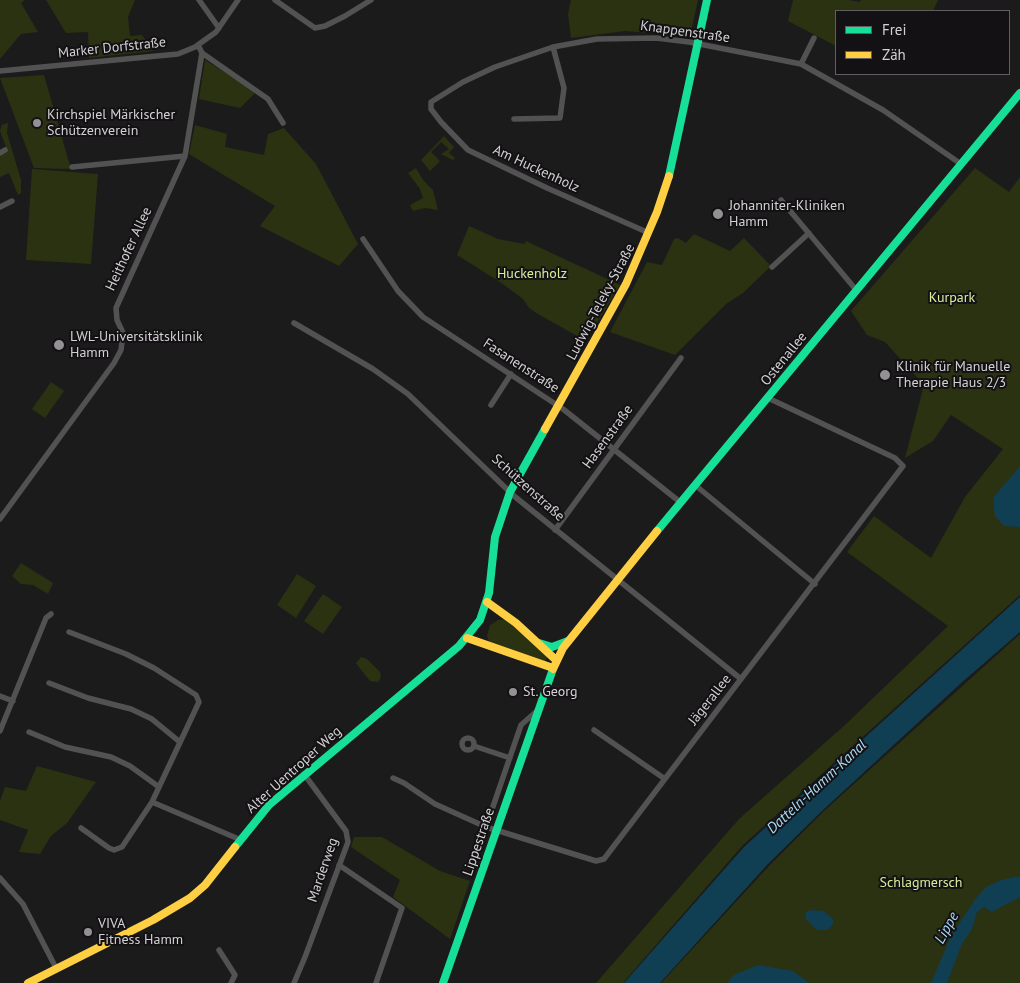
<!DOCTYPE html>
<meta charset="utf-8">
<style>
body{margin:0}
#map{position:relative;width:1020px;height:983px;overflow:hidden;background:#1b1b1b;font-family:"PT Sans",sans-serif}
canvas{display:block}
.legend{position:absolute;left:835px;top:10px;width:175px;height:65px;box-sizing:border-box;background:#131113;border:1px solid #605e60;margin:0;padding:6px 9px;list-style:none;font-size:15px;color:#d3d1d3}
.legend li{display:flex;align-items:center;gap:10px;height:25px}
.legend b{width:25px;border:1px solid #605e60}
</style>
<div id="map">
<canvas width="1020" height="983"></canvas>
<ul class="legend">
<li><b style="height:6px;background:#16e098"></b>Frei</li>
<li><b style="height:6px;background:#ffcf43"></b>Zäh</li>
</ul>
</div>
<script>
const c = document.querySelector('canvas').getContext('2d');
c.lineJoin = 'round';
function paint(path, color) {
  c.fillStyle = color;
  c.fill(path, 'evenodd');
}
function shape(rows) {
  const path = new Path2D();
  for (const r of rows) {
    if (r.length === 3) {
      path.moveTo(r[0] + r[2], r[1]);
      path.arc(r[0], r[1], r[2], 0, 2 * Math.PI);
      continue;
    }
    path.moveTo(r[0], r[1]);
    for (let i = 2; i < r.length; i += 2) path.lineTo(r[i], r[i + 1]);
  }
  return path;
}
function trace(path, color, width, dash) {
  c.strokeStyle = color;
  c.lineWidth = width;
  c.lineCap = dash ? 'butt' : 'round';
  c.setLineDash(dash || []);
  c.stroke(path);
}
function label(font, color, halo, rows, align = 'center') {
  c.font = font + ' "PT Sans",sans-serif';
  c.lineWidth = 4;
  c.setLineDash([]);
  c.textBaseline = 'middle';
  c.strokeStyle = halo;
  c.fillStyle = color;
  for (const [text, x, y, turn = 0] of rows) {
    c.save();
    c.translate(x, y);
    c.rotate((+turn || 0) * Math.PI / 180);
    c.textAlign = isNaN(turn) ? turn : align;
    if (halo) c.strokeText(text, 0, 0);
    c.fillText(text, 0, 0);
    c.restore();
  }
}
const green = shape([
 [0,0,25,0,21,3,38,32,21,34,0,59],
 [46,0,135,0,128,17,130,36,142,35,153,51,89,58,88,32,66,33],
 [571,0,698,0,690,36,625,31,571,38,568,14],
 [793,0,848,0,860,2,861,0,938,0,933,11,836,11,836,46,788,21],
 [205,60,250,88,255,93,240,108,199,99],
 [44,75,71,169,34,168,0,78],
 [8,123,7,133,21,180,21,193,18,195,9,173,0,177,0,154,7,150,0,131,2,125],
 [195,125,227,134,225,147,264,155,268,134,284,128,316,164,358,244,339,266,260,226,275,206,189,154],
 [444,136,454,147,449,153,455,158,453,160,441,154,449,149,441,142,431,152,440,161,430,171,421,160],
 [416,168,423,180,433,190,438,210,425,208,413,211,410,205,423,198,420,189,408,173],
 [975,168,1009,192,1020,177,1020,595,743,845,623,983,596,983,739,819,845,725,948,626,847,552,874,516,931,558,965,497,1003,449,951,415,933,441,905,458,924,385,885,342,867,335,851,311],
 [32,169,98,174,91,264,26,260],
 [469,226,498,239,525,244,526,241,620,285,586,341,538,314,529,308,523,299,500,282,457,255],
 [694,234,730,251,744,238,771,266,743,293,726,304,675,355,610,332,647,262,662,265,674,239,678,238,686,243],
 [51,382,64,391,45,418,32,409],
 [21,563,53,583,48,594,33,585,21,584,12,576],
 [297,574,316,586,296,618,277,605],
 [323,594,342,607,323,634,304,621],
 [505,619,548,656,544,663,490,643,487,636,490,625,498,620],
 [1020,634,1020,983,661,983,769,866,824,811],
 [361,657,367,659,380,672,381,677,378,682,370,681,358,666,356,663],
 [37,766,96,782,67,823,51,836,40,854,19,852,28,830,0,820,0,801,5,787,26,791],
 [354,837,382,837,440,871,470,881,450,939,393,897,400,880,351,847]
]);
const water = shape([
 [1020,466,1020,527,1004,526,995,516,993,498],
 [1020,597,1020,632,960,684,823,810,767,865,660,983,624,983,744,847],
 [1020,876,1020,897,992,912,984,907,977,912,972,929,962,944,947,983,931,983,951,936,976,898,986,887,1001,880],
 [812,910,823,911,833,919,833,924,828,930,817,930,805,918,806,912],
 [758,965,793,971,809,983,727,983,734,975]
]);
const street = shape([
 [199,0,219,28],
 [275,0,315,28,325,26,345,16,371,0],
 [202,53,268,99,283,123],
 [801,64,814,38],
 [0,71,178,54,195,47,216,32,238,0],
 [514,119,560,118,564,88,553,47],
 [0,153,5,150],
 [72,167,185,156],
 [781,200,857,291],
 [0,207,12,201],
 [649,233,547,188,468,150,441,122,431,109,431,102,463,82,495,67,553,47,597,39,656,38,689,42,801,64,883,110,961,164],
 [363,239,398,291,423,317,563,409,680,502],
 [772,267,809,233],
 [294,323,373,369,408,394,514,496,741,679],
 [491,405,511,374],
 [695,485,815,584],
 [0,519,114,363,121,350,123,333,117,320,116,308,185,156,202,53,198,45],
 [555,530,681,358],
 [69,632,126,654,154,668,196,695,199,702,152,802,122,847,114,850,109,848,81,828],
 [49,683,88,698,131,709,152,719,180,742],
 [0,696,13,701],
 [594,730,665,779],
 [0,731,46,618,51,614],
 [29,732,65,747,111,757,130,766,159,787],
 [468,744,6],
 [474,746,510,758],
 [393,778,404,783,435,804,486,827,596,861,604,859,903,466,895,458,768,398],
 [152,802,241,840],
 [486,827,521,725,538,710],
 [339,865,402,908,376,983],
 [0,878,23,904,56,968],
 [219,950,235,975,231,983],
 [294,983,305,957,348,842,346,831,304,774]
]);
const fast = shape([
 [669,176,707,0],
 [657,531,1020,93],
 [539,643,552,647,568,641],
 [235,847,269,805,459,646,480,620,489,593,495,537,510,492,545,429],
 [443,983,553,669]
]);
const slow = shape([
 [545,429,626,284,657,212,669,176],
 [487,602,516,623,556,660],
 [467,638,553,668],
 [553,669,563,648,657,531],
 [28,983,153,920,190,898,205,885,235,847]
]);
const markers = [
 [37,123,5,"#939193"],
 [718,214,6,"#939193"],
 [59,345,6,"#939193"],
 [885,375,6,"#939193"],
 [513,692,5,"#939193"],
 [88,932,5,"#939193"]
];
const streetNames = [
 ["Knappenstraße",685,32,8],
 ["Marker Dorfstraße",112,48,-6],
 ["Am Huckenholz",536,169,25],
 ["Heithofer Allee",129,249,-65],
 ["Ludwig-Teleky-Straße",601,302,-62],
 ["Ostenallee",784,359,-51],
 ["Fasanenstraße",521,366,33],
 ["Hasenstraße",608,437,-54],
 ["Schützenstraße",528,488,42],
 ["Jägerallee",710,700,-52],
 ["Alter Uentroper Weg",294,770,-42],
 ["Lippestraße",479,842,-71],
 ["Marderweg",323,870,-71]
];
const poiNames = [
 ["Kirchspiel Märkischer",47,115],
 ["Schützenverein",47,131],
 ["Johanniter-Kliniken",729,206],
 ["Hamm",729,222],
 ["LWL-Universitätsklinik",70,337],
 ["Hamm",70,353],
 ["Klinik für Manuelle",896,367],
 ["Therapie Haus 2/3",896,383],
 ["St. Georg",523,692],
 ["VIVA",98,924],
 ["Fitness Hamm",98,940]
];
const parkNames = [
 ["Huckenholz",532,274],
 ["Kurpark",952,298],
 ["Schlagmersch",921,883]
];
const waterNames = [
 ["Datteln-Hamm-Kanal",817,787,-43],
 ["Lippe",947,928,-61]
];
paint(green, '#2b3211');
paint(water, '#103e53');
trace(street, '#525252', 5.5);
trace(fast, '#16e098', 8);
trace(slow, '#ffcf43', 8);
for (const [x, y, r, color] of markers) {
  const dot = new Path2D();
  dot.arc(x, y, r, 0, 2 * Math.PI);
  c.fillStyle = color;
  c.fill(dot);
  trace(dot, '#131113', 2);
}
label('14px', '#d3d1d3', '#131113', streetNames);
label('14px', '#d3d1d3', '#131113', poiNames, 'left');
label('14px', '#d6ee98', '#131113', parkNames);
label('italic 15px', '#a5d9f7', '#131113', waterNames);
</script>
